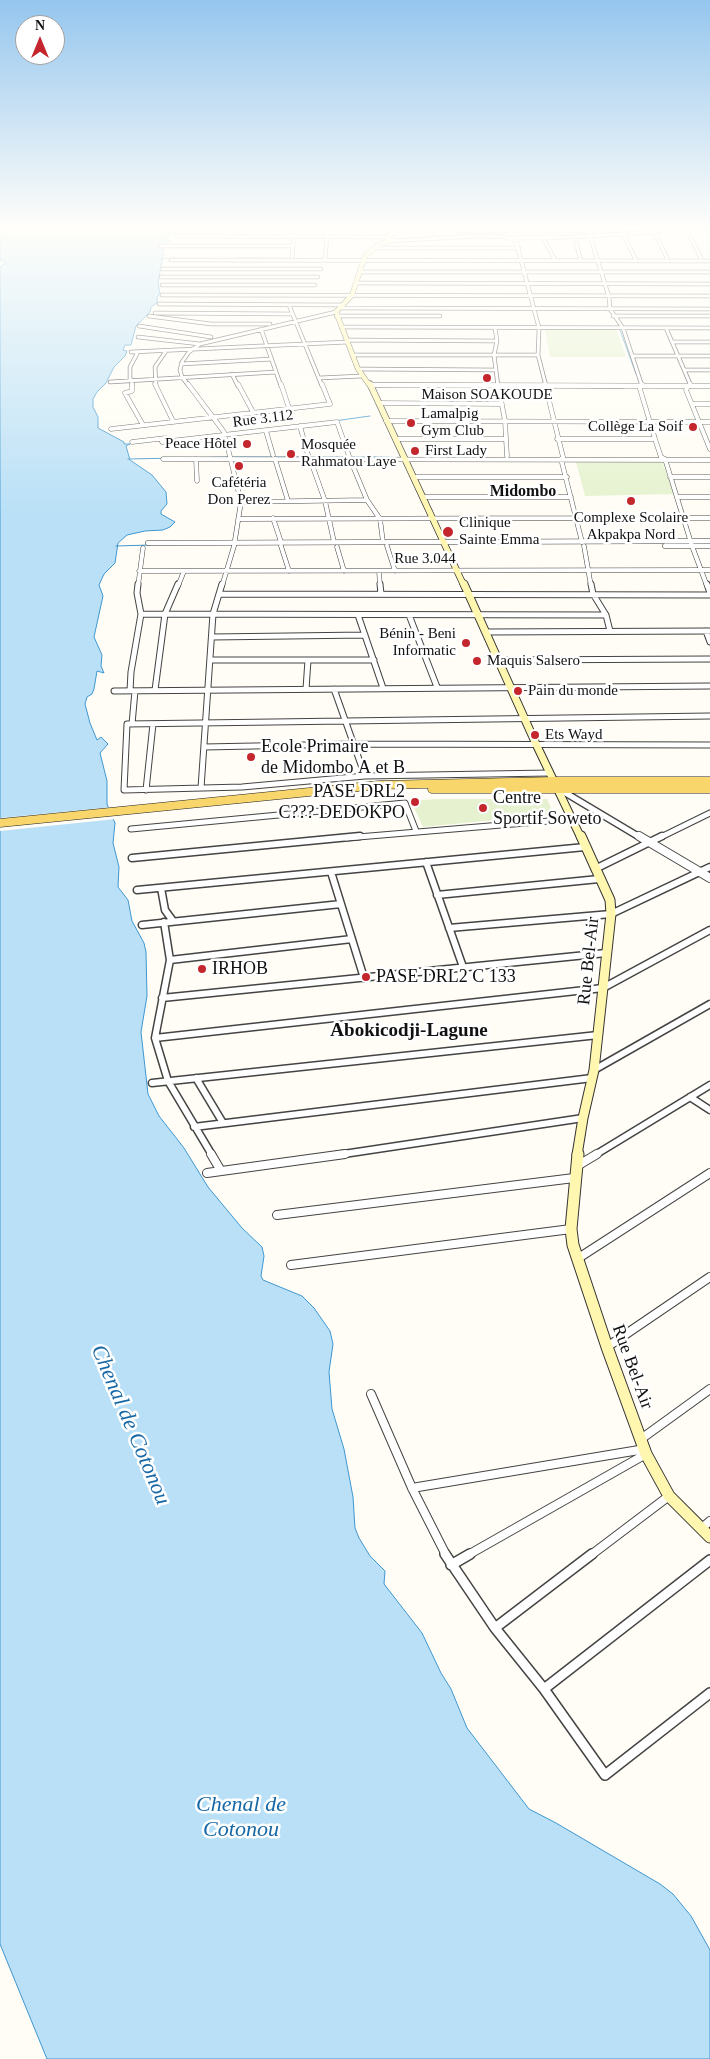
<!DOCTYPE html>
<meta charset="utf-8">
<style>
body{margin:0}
#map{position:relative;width:710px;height:2059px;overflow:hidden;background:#fffdf5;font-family:Georgia,serif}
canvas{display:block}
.north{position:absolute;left:15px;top:15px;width:50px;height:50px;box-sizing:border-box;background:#fff;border:1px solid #a0a0a0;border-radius:50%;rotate:0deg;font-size:14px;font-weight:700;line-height:20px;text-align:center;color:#111}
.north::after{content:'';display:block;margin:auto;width:18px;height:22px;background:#c4262e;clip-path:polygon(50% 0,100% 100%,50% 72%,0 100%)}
</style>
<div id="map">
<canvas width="710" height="2059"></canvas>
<div class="north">N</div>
</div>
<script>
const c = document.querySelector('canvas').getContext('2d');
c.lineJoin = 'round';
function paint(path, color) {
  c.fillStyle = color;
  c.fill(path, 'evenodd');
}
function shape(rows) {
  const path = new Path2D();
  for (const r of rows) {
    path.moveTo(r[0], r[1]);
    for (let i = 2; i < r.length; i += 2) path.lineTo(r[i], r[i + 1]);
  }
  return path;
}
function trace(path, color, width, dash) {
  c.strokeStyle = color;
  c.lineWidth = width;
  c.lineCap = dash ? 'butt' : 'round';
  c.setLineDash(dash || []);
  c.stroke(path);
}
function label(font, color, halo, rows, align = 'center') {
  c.font = font + ' Georgia,serif';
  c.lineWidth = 5;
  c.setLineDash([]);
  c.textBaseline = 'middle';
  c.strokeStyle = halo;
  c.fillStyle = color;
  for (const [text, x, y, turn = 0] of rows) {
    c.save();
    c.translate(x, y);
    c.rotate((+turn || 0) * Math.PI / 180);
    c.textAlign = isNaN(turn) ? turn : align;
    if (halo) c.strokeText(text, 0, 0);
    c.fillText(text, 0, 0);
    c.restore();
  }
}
const pitch = shape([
 [548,329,616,329,626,357,550,357,545,330],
 [579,461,662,461,674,494,585,496,576,462],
 [436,799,547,799,554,814,423,827,411,801]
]);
const water = shape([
 [0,226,202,226,192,228,190,231,181,230,176,232,166,238,167,240,170,241,165,242,165,245,160,247,163,249,163,255,158,283,160,293,157,298,157,303,151,307,150,312,136,326,131,345,125,345,123,350,127,351,125,356,114,367,106,383,97,392,93,399,93,407,98,417,98,428,124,442,124,444,130,444,126,446,130,460,152,475,166,492,167,504,161,511,161,514,175,522,170,527,163,530,145,531,127,535,118,543,115,563,104,574,99,585,103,596,94,637,102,655,101,666,104,673,97,671,94,689,92,694,87,697,85,704,90,723,97,740,101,737,108,744,100,753,107,781,107,804,115,823,113,843,119,867,118,887,128,900,132,921,144,943,146,952,147,996,141,1032,148,1094,159,1116,184,1148,208,1187,242,1228,262,1247,264,1256,261,1276,263,1280,302,1296,314,1308,330,1331,333,1344,329,1372,332,1409,344,1449,353,1497,355,1528,359,1538,370,1556,385,1571,384,1584,422,1633,441,1673,451,1689,467,1728,529,1809,556,1823,660,1884,673,1894,691,1916,710,1950,710,2059,47,2059,0,1944,0,267,6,263,0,260,0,226]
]);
const pier = shape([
 [112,807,116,819,0,831,0,818]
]);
const stream = shape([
 [237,258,355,259],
 [159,259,174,258],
 [219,259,230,259],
 [620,330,636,374],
 [334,421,370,416],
 [234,457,389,457],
 [128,459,228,457],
 [640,543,691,543],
 [708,543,710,543],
 [116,546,151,545]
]);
const minorFar5 = shape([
 [360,226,360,237],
 [393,226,395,231],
 [431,226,432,237],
 [590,226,590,236,609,297,610,309,623,328,642,386],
 [619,226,635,258],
 [652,226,667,258],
 [685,226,701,258],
 [457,231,591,231],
 [654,231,686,229],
 [177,236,386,237],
 [263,237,265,226],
 [511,238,574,237,655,232],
 [543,238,554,258],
 [389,241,479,236,506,237,516,241,539,328,538,355,546,386],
 [576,242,580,258],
 [160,246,293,246],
 [375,248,519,248],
 [292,257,295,226],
 [325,258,328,226],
 [171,260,710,261],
 [162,269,321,269],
 [359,272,710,272],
 [161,277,318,277],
 [356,283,709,284],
 [162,285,315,285],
 [162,295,710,296],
 [159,304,343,305],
 [289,305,322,386],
 [340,308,710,309],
 [155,313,292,314],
 [149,316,211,324,270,324],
 [336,316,440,316],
 [613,316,710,316],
 [139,326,211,337],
 [341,327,710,328],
 [495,328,497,341,494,355,498,386],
 [666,328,691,386],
 [261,329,281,386],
 [138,337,200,344],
 [347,340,497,341],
 [672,342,710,342],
 [131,352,348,342],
 [352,355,538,355],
 [633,356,710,356],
 [181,364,272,359],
 [358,369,495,370],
 [685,370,710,370],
 [232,374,238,386],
 [319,378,362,376],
 [130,380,130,367,138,352],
 [132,380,132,386],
 [110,382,276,372],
 [156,386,155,367,166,351],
 [189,386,182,377,180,370,182,362,189,352,200,344,336,312]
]);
const minorFar4 = shape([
 [132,384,132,391,125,393,143,425],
 [155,384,173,421],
 [188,384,224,432,241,502,234,546,222,586],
 [238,384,253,412],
 [281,384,289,408],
 [498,384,505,421,507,456],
 [545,384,563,457],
 [642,384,640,389,655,439,661,457,665,459,692,546,707,586],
 [690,384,686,390,710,449],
 [379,403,502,404],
 [692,404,710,404],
 [386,421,710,422],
 [300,426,308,455],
 [111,429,330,404,322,384],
 [266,431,273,455],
 [396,439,506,439],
 [557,439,655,439],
 [132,442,166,438],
 [162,442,337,422,349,456],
 [163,459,710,460],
 [196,459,197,481],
 [275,459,288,501],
 [310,459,325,501,334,542],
 [350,459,367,500,380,519,383,542],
 [561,459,582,542],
 [414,477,567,477],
 [670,477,710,477],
 [423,497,571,497],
 [677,497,710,497],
 [241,502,367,500],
 [273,518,281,542],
 [685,518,710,518],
 [238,519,576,518],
 [281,546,289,571],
 [387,546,395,571],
 [584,546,591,586],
 [337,547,344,571],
 [139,571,710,570],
 [379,571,380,586],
 [138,586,143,548],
 [178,586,184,571]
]);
const minorFar3 = shape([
 [380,584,381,594],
 [591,584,593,594,606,615,610,631],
 [707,584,710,593],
 [219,594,710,595],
 [141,614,606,615],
 [358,615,383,688],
 [409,615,437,687],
 [706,631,710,642],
 [486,632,710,631],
 [212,637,365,635],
 [210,660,374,660],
 [499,660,710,659],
 [306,689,308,660],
 [334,689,365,776],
 [155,690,165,614,178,584],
 [114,691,710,686],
 [130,691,131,672,141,614,137,593,138,584],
 [132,724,135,691],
 [204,747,354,744,710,745],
 [550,773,365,776,242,787,124,790,127,724,710,716],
 [201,788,213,614,222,584],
 [146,790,153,724],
 [131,829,405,803,416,831],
 [346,838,573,819],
 [659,838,710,813]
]);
const minorFar2 = shape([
 [132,858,360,836],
 [426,862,463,967],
 [595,869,662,836],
 [331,872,364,978],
 [161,888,165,910,173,921],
 [137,890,585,847],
 [437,895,599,879],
 [164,922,170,960,155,1038,168,1081,212,1155],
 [142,925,341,904],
 [449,928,611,914,710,867],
 [170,960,352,939],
 [162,998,606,953],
 [155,1038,603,988,710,930],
 [594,1070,710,1004],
 [196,1078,223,1123],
 [152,1083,598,1035],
 [690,1097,710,1110],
 [194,1127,592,1078],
 [337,1155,583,1118],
 [595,1155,710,1085]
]);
const minorFar1 = shape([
 [211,1154,221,1171],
 [577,1166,597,1154],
 [207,1173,345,1154],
 [277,1215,574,1178],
 [577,1259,710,1173],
 [291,1265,571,1229],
 [607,1347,710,1277],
 [371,1394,412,1488,446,1555],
 [641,1439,710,1389],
 [412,1488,645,1449],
 [701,1529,710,1521],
 [468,1555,646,1454],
 [591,1555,669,1496]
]);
const minor = shape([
 [445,1554,495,1628,544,1689,605,1775,710,1693],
 [451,1565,470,1554],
 [495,1628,592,1554],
 [544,1689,710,1560]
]);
const tertiaryFar3 = shape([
 [370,385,623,386]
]);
const tertiaryFar2 = shape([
 [370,385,710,386],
 [148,543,710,541],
 [665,546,710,546]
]);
const tertiaryFar1 = shape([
 [559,789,641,838]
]);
const tertiary = shape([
 [639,836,710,878]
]);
const secondaryFar4 = shape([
 [387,237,403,226],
 [370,386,358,369,336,312,352,295,365,256,377,246,389,241,390,235]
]);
const secondaryFar3 = shape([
 [370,384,464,586]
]);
const secondaryFar2 = shape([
 [464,584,536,744,581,838]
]);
const secondaryFar1 = shape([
 [577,1155,583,1118,594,1070,611,914,610,900,581,836]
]);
const secondary = shape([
 [578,1154,571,1229,573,1245,607,1347,646,1454,669,1496,710,1537]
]);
const primary = shape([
 [432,789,710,789],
 [0,823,379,785,554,781,710,781]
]);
const markers = [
 [487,378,5,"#c4262e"],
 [411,423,5,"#c4262e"],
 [693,427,5,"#c4262e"],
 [247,444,5,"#c4262e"],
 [415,451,5,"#c4262e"],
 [291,454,5,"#c4262e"],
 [239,466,5,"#c4262e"],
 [631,501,5,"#c4262e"],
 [448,532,6,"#c4262e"],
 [466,643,5,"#c4262e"],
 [477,661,5,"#c4262e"],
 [518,691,5,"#c4262e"],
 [535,735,5,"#c4262e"],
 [251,757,5,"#c4262e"],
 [415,802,5,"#c4262e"],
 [483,808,5,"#c4262e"],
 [202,969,5,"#c4262e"],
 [366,977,5,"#c4262e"]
];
const farPoinames = [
 ["Maison SOAKOUDE",487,395,"center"],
 ["Lamalpig",421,414],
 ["Gym Club",421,431],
 ["Collège La Soif",683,427,"right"],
 ["Peace Hôtel",237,444,"right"],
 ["Mosquée",301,445],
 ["Rahmatou Laye",301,462],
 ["First Lady",425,451],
 ["Cafétéria",239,483,"center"],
 ["Don Perez",239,500,"center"],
 ["Complexe Scolaire",631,518,"center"],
 ["Akpakpa Nord",631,535,"center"],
 ["Clinique",459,523],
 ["Sainte Emma",459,540],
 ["Bénin - Beni",456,634,"right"],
 ["Informatic",456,651,"right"],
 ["Maquis Salsero",487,661],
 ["Pain du monde",528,691],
 ["Ets Wayd",545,735]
];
const farStreetnames = [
 ["Rue 3.112",263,419,-7],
 ["Rue 3.044",425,559]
];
const farQuarternames = [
 ["Midombo",523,492]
];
const poiNames = [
 ["Ecole Primaire",261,747],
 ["de Midombo A et B",261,768],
 ["PASE DRL2",405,792,"right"],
 ["C??? DEDOKPO",405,813,"right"],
 ["Centre",493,798],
 ["Sportif Soweto",493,819],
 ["IRHOB",212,969],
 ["PASE DRL2 C 133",376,977]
];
const streetNames = [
 ["Rue Bel-Air",589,961,-84],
 ["Rue Bel-Air",632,1367,70]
];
const neighbourhoodNames = [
 ["Abokicodji-Lagune",409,1031]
];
const nearWaternames = [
 ["Chenal de Cotonou",130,1425,67],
 ["Chenal de",241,1805],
 ["Cotonou",241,1830]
];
paint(pitch, '#e6f2cf');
paint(water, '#b9e0f7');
trace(water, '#3f96cf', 1);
paint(pier, '#fffdf5');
trace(stream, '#3f96cf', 1);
trace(minorFar5, '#444', 4.5);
trace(minorFar4, '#444', 5);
trace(minorFar3, '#444', 7);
trace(minorFar2, '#444', 9);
trace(minorFar1, '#444', 10);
trace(minor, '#444', 12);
trace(tertiaryFar3, '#444', 5);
trace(tertiaryFar2, '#444', 5.5);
trace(tertiaryFar1, '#444', 8);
trace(tertiary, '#444', 10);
trace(secondaryFar4, '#333', 5.5);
trace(secondaryFar3, '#333', 7);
trace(secondaryFar2, '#333', 9);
trace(secondaryFar1, '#333', 11);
trace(secondary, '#333', 13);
trace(primary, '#222', 9);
trace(minorFar5, '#fff', 3);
trace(minorFar4, '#fff', 4);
trace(minorFar3, '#fff', 5);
trace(minorFar2, '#fff', 6);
trace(minorFar1, '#fff', 8);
trace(minor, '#fff', 9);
trace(tertiaryFar3, '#fff', 4);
trace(tertiaryFar2, '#fff', 4.5);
trace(tertiaryFar1, '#fff', 5.5);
trace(tertiary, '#fff', 8);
trace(secondaryFar4, '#fff6b0', 4.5);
trace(secondaryFar3, '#fff6b0', 5.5);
trace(secondaryFar2, '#fff6b0', 7);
trace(secondaryFar1, '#fff6b0', 9);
trace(secondary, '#fff6b0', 11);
trace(primary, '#f9d66b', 8);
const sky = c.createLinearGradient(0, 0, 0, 515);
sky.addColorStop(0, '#95c6ee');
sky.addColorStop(0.44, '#fffefa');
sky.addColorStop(1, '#fffefa00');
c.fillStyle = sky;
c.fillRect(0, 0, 710, 515);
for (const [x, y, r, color] of markers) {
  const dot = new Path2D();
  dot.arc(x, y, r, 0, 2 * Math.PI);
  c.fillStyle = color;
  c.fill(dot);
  trace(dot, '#fff', 2);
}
label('15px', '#111', '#fff', farPoinames, 'left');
label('15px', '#111', '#fff', farStreetnames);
label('bold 16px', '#111', '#fff', farQuarternames);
label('18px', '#111', '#fff', poiNames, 'left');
label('18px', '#111', '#fff', streetNames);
label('bold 19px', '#111', '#fff', neighbourhoodNames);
label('italic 22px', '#1768a6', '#fff', nearWaternames);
</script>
